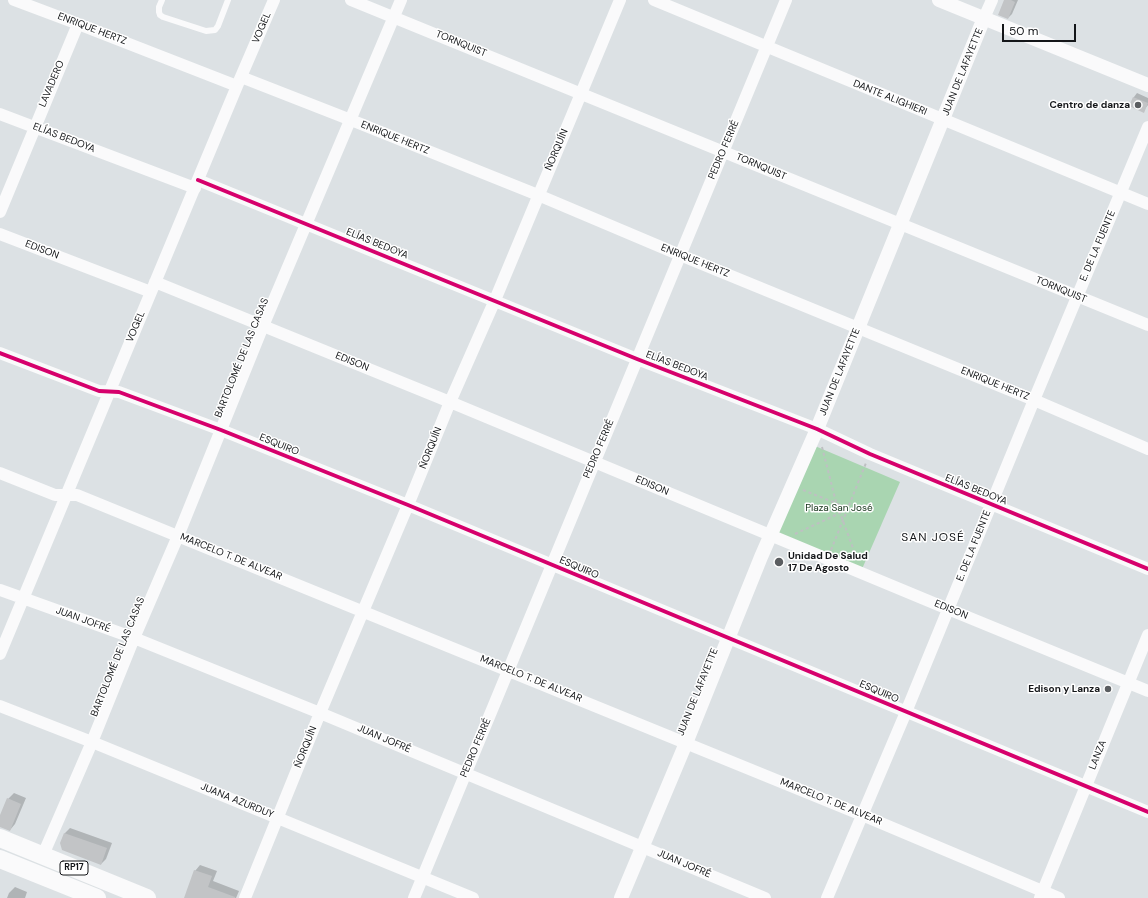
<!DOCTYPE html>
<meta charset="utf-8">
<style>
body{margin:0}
#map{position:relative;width:1148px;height:898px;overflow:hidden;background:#dce1e4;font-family:"DM Sans",sans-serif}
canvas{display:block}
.scale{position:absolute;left:1002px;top:24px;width:74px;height:18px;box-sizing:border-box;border:2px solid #141619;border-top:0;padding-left:5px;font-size:12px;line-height:14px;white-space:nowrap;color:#141619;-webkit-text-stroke:3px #fff;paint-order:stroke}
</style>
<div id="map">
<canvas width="1148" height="898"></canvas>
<div class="scale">50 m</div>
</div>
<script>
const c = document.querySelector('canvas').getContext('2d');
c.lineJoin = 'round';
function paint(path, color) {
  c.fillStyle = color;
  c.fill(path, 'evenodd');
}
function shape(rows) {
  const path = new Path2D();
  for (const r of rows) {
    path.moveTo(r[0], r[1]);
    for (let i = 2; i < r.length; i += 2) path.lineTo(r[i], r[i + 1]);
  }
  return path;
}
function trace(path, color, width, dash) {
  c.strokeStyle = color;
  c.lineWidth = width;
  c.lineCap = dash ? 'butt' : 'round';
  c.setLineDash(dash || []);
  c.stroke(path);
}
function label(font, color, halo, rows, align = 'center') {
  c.font = font + ' "DM Sans",sans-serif';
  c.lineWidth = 3;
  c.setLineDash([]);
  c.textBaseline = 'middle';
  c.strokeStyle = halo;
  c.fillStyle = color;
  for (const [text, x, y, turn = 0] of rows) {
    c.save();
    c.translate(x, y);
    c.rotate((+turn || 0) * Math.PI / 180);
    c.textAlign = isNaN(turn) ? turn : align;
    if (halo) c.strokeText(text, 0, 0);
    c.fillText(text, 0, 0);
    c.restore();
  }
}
const green = shape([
 [815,446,900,482,862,569,777,533]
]);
const shadow = shape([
 [1005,0,1018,0,1012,14,1008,18],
 [1137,93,1148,98,1148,105,1143,111,1130,106,1134,97],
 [14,793,26,798,15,824,10,830,0,826,0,818,8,799],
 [70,828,112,843,106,859,101,864,61,843,65,833],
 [200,865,217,871,213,881,239,891,236,898,185,898,195,871],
 [15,887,27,892,25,898,7,898,9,893]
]);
const building = shape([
 [1004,0,1011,0,1015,2,1008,19,998,15],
 [1133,97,1148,103,1144,113,1129,106],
 [7,798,21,804,10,831,0,827,0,815],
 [64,833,107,848,101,865,62,850,60,843],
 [194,870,212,876,208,887,235,897,235,898,184,898]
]);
const path = shape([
 [822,447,836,502,857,559],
 [803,490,848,508],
 [795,534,840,513],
 [831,550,866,463]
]);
const service = shape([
 [162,0,159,7,159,12,160,15,163,17,206,31,215,30,218,26,228,0]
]);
const minor = shape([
 [14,0,78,24,237,86],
 [351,0,1148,325],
 [654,0,1148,204],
 [984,18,992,0],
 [241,77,351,120,538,195,680,255,1034,400,1148,449],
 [0,114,195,188],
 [198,180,637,359,817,429,870,454,1148,569],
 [0,212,78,24],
 [0,234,151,292],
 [155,282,450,402,948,609,1148,691],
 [0,353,99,391,119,392,221,430,408,505,1148,812],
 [0,473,55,495,77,495,862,815,1059,898],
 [0,590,134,638,320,713,765,898],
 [0,654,237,86,274,0],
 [0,706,92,742,473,898],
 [43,855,92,742,134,638,178,536,263,326,401,0],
 [245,898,320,713,408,505,450,402,495,300,620,0],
 [414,898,786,0],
 [827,898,906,712,1034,400,1148,127],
 [1040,898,1148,635]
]);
const tertiary = shape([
 [939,0,1148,85],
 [621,898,686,743,761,557,817,429,984,18]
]);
const primary = shape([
 [0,838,147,898],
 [0,859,97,898]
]);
const cycleway = shape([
 [198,180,637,359,817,429,870,454,1148,569],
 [0,353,99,391,119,392,221,430,408,505,1148,812]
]);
const markers = [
 [1138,105,4,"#5a5d60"],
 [779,562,5,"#5a5d60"],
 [1108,689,4,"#5a5d60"]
];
const shields = [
 [74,868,28]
];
const shieldNames = [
 ["RP17",74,868]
];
const streetNames = [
 ["VOGEL",262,28,-67],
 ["ENRIQUE HERTZ",92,29,21],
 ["TORNQUIST",461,44,22],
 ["JUAN DE LAFAYETTE",963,72,-68],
 ["LAVADERO",52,84,-67],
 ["DANTE ALIGHIERI",890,98,22],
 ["ELÍAS BEDOYA",64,138,21],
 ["ENRIQUE HERTZ",395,138,22],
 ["ÑORQUÍN",557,150,-67],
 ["PEDRO FERRÉ",724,150,-67],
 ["TORNQUIST",761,167,23],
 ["ELÍAS BEDOYA",377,244,22],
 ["E. DE LA FUENTE",1098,246,-67],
 ["EDISON",42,250,21],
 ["ENRIQUE HERTZ",695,261,22],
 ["TORNQUIST",1061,290,22],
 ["VOGEL",136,327,-67],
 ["BARTOLOMÉ DE LAS CASAS",242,358,-68],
 ["EDISON",352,362,22],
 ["ELÍAS BEDOYA",677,366,21],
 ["JUAN DE LAFAYETTE",840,372,-68],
 ["ENRIQUE HERTZ",995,384,22],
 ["ESQUIRO",279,445,22],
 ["ÑORQUÍN",431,448,-68],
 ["PEDRO FERRÉ",599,449,-67],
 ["EDISON",652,486,23],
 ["ELÍAS BEDOYA",976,490,22],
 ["E. DE LA FUENTE",974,546,-68],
 ["MARCELO T. DE ALVEAR",231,557,22],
 ["ESQUIRO",579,568,23],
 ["EDISON",951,610,22],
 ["JUAN JOFRÉ",83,620,20],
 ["BARTOLOMÉ DE LAS CASAS",118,657,-68],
 ["MARCELO T. DE ALVEAR",531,679,22],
 ["JUAN DE LAFAYETTE",698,692,-68],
 ["ESQUIRO",879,692,23],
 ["JUAN JOFRÉ",384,739,23],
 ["ÑORQUÍN",306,747,-68],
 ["PEDRO FERRÉ",476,748,-67],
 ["LANZA",1098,755,-68],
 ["JUANA AZURDUY",237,801,22],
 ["MARCELO T. DE ALVEAR",831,802,22],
 ["JUAN JOFRÉ",684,864,23]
];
const poiNames = [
 ["Centro de danza",1130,105],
 ["Unidad De Salud",788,556,"left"],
 ["17 De Agosto",788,568,"left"],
 ["Edison y Lanza",1100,689]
];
const parkNames = [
 ["Plaza San José",839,508]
];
const quarterNames = [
 ["SAN JOSÉ",933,538]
];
paint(green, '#a9d5b1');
paint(shadow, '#0003');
paint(building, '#c2c4c6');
trace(path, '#bec0c2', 2, [3, 3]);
trace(service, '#fafafb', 6);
trace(minor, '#fafafb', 12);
trace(tertiary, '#fafafb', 14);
trace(primary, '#fafafb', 18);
trace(cycleway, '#d6006c', 4);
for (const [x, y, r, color] of markers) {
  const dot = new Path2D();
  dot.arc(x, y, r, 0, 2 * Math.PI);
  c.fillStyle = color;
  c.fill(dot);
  trace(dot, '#fff', 1.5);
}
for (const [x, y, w] of shields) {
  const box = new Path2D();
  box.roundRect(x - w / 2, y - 7, w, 14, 3);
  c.fillStyle = '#fff';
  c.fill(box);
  trace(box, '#141619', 1);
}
label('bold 9px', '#141619', null, shieldNames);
label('10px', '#141619', '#fff', streetNames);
label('bold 10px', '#141619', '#fff', poiNames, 'right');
label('10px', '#113116', '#fff', parkNames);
c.letterSpacing = '1px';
label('12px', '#141619', '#fff', quarterNames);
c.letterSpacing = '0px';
</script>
